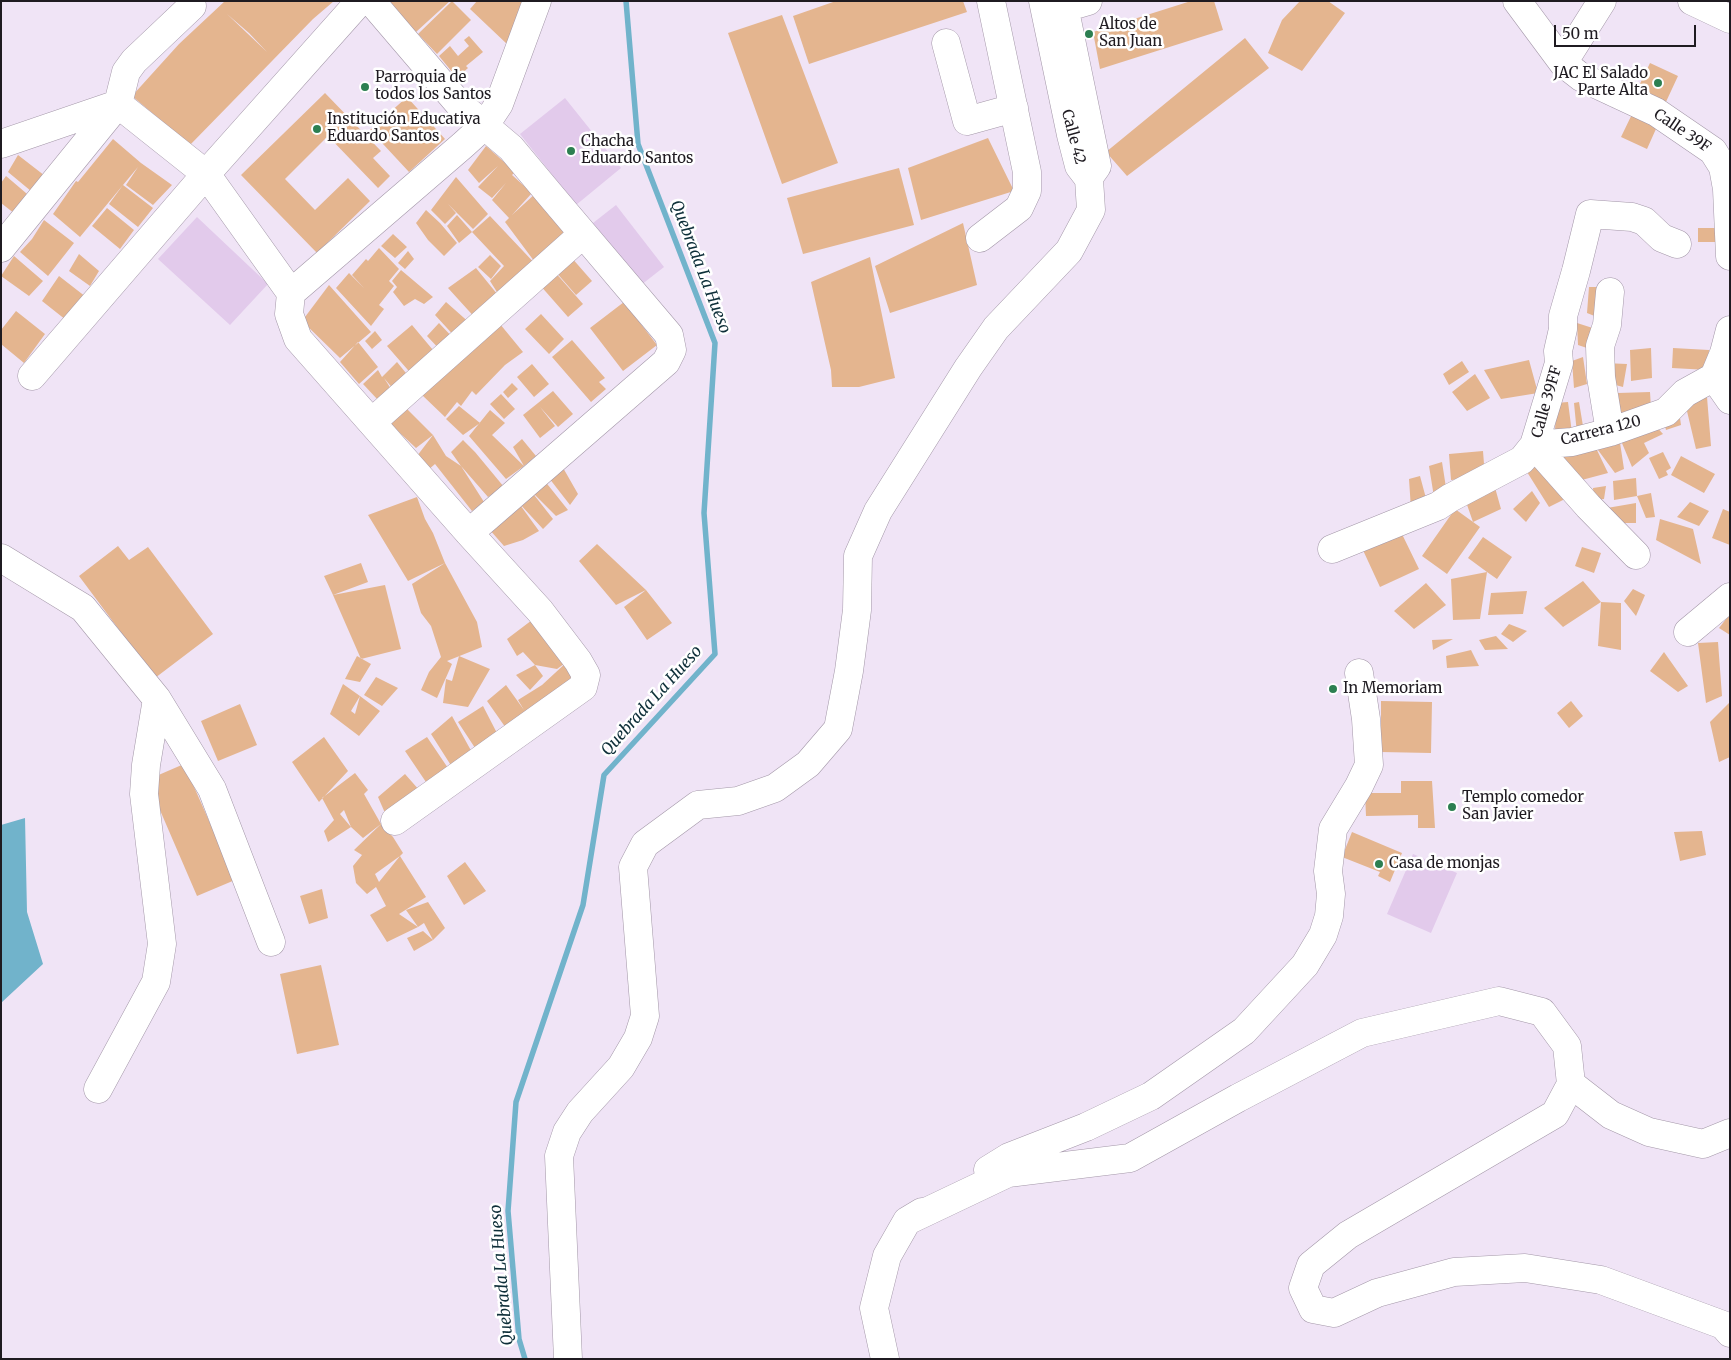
<!DOCTYPE html>
<meta charset="utf-8">
<style>
body{margin:0}
#map{position:relative;width:1731px;height:1360px;overflow:hidden;background:#f0e4f6;font-family:Merriweather,serif}
canvas{display:block}
.frame{position:absolute;inset:0;border:2px solid #1f1b21;pointer-events:none}
.scale{position:absolute;left:1554px;top:25px;width:142px;height:22px;box-sizing:border-box;border:2px solid #1f1b21;border-top:0;padding-left:6px;font-size:15px;line-height:18px;white-space:nowrap;color:#1f1b21;-webkit-text-stroke:4px #fff;paint-order:stroke}
</style>
<div id="map">
<canvas width="1731" height="1360"></canvas>
<div class="frame"></div>
<div class="scale">50 m</div>
</div>
<script>
const c = document.querySelector('canvas').getContext('2d');
c.lineJoin = 'round';
function paint(path, color) {
  c.fillStyle = color;
  c.fill(path, 'evenodd');
}
function shape(rows) {
  const path = new Path2D();
  for (const r of rows) {
    path.moveTo(r[0], r[1]);
    for (let i = 2; i < r.length; i += 2) path.lineTo(r[i], r[i + 1]);
  }
  return path;
}
function trace(path, color, width, dash) {
  c.strokeStyle = color;
  c.lineWidth = width;
  c.lineCap = dash ? 'butt' : 'round';
  c.setLineDash(dash || []);
  c.stroke(path);
}
function label(font, color, halo, rows, align = 'center') {
  c.font = font + ' Merriweather,serif';
  c.lineWidth = 5;
  c.setLineDash([]);
  c.textBaseline = 'middle';
  c.strokeStyle = halo;
  c.fillStyle = color;
  for (const [text, x, y, turn = 0] of rows) {
    c.save();
    c.translate(x, y);
    c.rotate((+turn || 0) * Math.PI / 180);
    c.textAlign = isNaN(turn) ? turn : align;
    if (halo) c.strokeText(text, 0, 0);
    c.fillText(text, 0, 0);
    c.restore();
  }
}
const green = shape([
 [565,98,621,168,576,205,520,134],
 [616,205,664,267,641,285,593,223],
 [197,217,268,284,230,325,158,259],
 [1413,854,1457,873,1431,933,1387,914]
]);
const water = shape([
 [25,818,27,912,43,964,1,1003,1,825]
]);
const stream = shape([
 [525,1359,519,1339,508,1211,516,1102,583,905,604,775,715,654,704,513,715,343,638,144,626,1]
]);
const building = shape([
 [225,1,334,1,313,19,190,145,132,96,179,44],
 [227,14,249,33,267,52],
 [385,1,450,1,416,32,390,9],
 [452,1,471,20,437,54,418,34],
 [477,1,529,1,508,45,470,9],
 [836,1,963,1,967,12,809,64,793,16],
 [1191,1,1214,1,1223,30,1100,69,1093,32],
 [1300,1,1328,1,1345,13,1302,71,1268,53,1282,20],
 [782,15,838,163,782,184,728,33],
 [469,36,483,52,466,66,468,68,457,78,439,56,450,46,458,56,469,46,464,40],
 [1245,38,1269,68,1127,176,1106,152],
 [1650,63,1678,76,1665,104,1637,90],
 [325,93,381,151,373,158,390,176,378,188,328,136,285,179,315,210,348,178,370,201,317,253,241,175],
 [407,97,445,139,409,172,370,130],
 [1635,108,1660,120,1647,149,1621,137],
 [988,138,1014,191,921,220,908,168],
 [113,139,141,163,172,185,153,205,126,185,138,167,123,185,153,208,138,227,109,204,123,185,80,237,53,214,76,181,78,182],
 [486,146,503,161,516,171,512,175,532,193,512,215,536,193,574,238,540,269,505,222,509,218,492,200,506,183,492,198,478,187,498,166,479,183,468,170],
 [18,155,49,179,37,196,8,172],
 [899,168,914,225,803,254,787,198],
 [6,176,33,199,19,217,1,203,1,183],
 [456,177,488,214,473,229,448,204,456,213,445,224,431,210],
 [107,208,134,230,120,249,92,226],
 [426,210,440,223,457,243,444,256,428,240,416,223],
 [457,215,472,232,459,243,447,226],
 [490,216,540,269,478,321,448,288,476,268,502,300,490,281,504,266,472,232],
 [44,220,74,243,48,276,20,252,32,239],
 [963,223,977,285,890,313,875,266],
 [1698,228,1723,228,1723,242,1698,242],
 [393,234,407,247,395,258,381,246],
 [379,248,399,269,389,281,394,286,379,305,384,309,371,326,336,288,349,273,364,288,352,275,366,259,368,261],
 [408,251,414,259,405,269,398,263],
 [79,254,99,271,90,286,69,271],
 [490,255,501,266,491,279,478,267],
 [14,256,43,281,29,296,1,276],
 [571,257,592,281,576,295,555,271],
 [870,257,895,378,859,387,832,387,831,370,811,282],
 [401,270,433,297,424,304,415,299,404,306,393,292,397,287,392,281],
 [554,271,583,304,568,317,539,284],
 [59,276,86,297,66,320,42,301],
 [329,285,371,332,340,358,302,321],
 [1589,287,1604,287,1597,317,1587,313],
 [446,302,472,325,458,340,435,315],
 [624,302,657,345,623,371,590,328],
 [16,311,45,334,24,363,1,344,1,330],
 [541,314,564,339,549,354,525,329],
 [439,323,456,341,443,353,427,336],
 [1577,323,1602,331,1593,350,1578,345],
 [500,324,523,352,505,365,476,395,472,391,461,406,457,402,445,417,422,395],
 [412,325,438,356,414,377,387,346],
 [375,331,382,340,372,349,365,341],
 [572,340,605,378,599,382,606,389,591,402,552,357],
 [358,342,378,367,359,384,340,362],
 [1651,348,1652,378,1631,381,1630,350],
 [1673,348,1709,350,1708,370,1672,368],
 [1583,357,1587,384,1574,388,1572,361],
 [1529,360,1538,393,1501,399,1484,370],
 [1462,361,1469,372,1449,385,1443,374],
 [397,362,410,378,394,390,384,378,393,392,378,400,363,384,378,370,382,377],
 [1604,363,1627,364,1623,387,1608,383],
 [532,364,549,384,534,397,517,377],
 [1475,374,1490,398,1467,411,1452,392],
 [512,383,518,389,508,398,503,392],
 [553,391,573,414,558,427,540,407,555,426,540,438,523,415],
 [1650,392,1651,408,1620,415,1618,393],
 [501,394,515,409,504,419,490,404],
 [1707,397,1711,446,1696,449,1686,407],
 [1568,402,1572,433,1555,431,1556,403],
 [1579,402,1584,432,1577,434,1574,403],
 [404,406,433,435,416,448,388,422],
 [459,406,480,423,463,435,446,419],
 [490,410,505,423,492,435,524,466,506,479,469,436],
 [1679,411,1681,425,1666,430,1664,422],
 [1655,425,1663,434,1644,443,1649,453,1632,467,1619,436,1624,469,1615,473,1595,446,1619,436],
 [433,435,446,456,461,466,484,502,472,511,435,464,428,470,417,456],
 [522,439,536,456,524,466,513,447],
 [463,440,475,452,504,487,488,497,461,466,451,452],
 [1595,446,1608,473,1578,481,1557,452],
 [1483,451,1485,477,1451,480,1449,454],
 [1663,452,1671,468,1666,471,1668,475,1659,479,1649,458],
 [1681,456,1715,474,1704,493,1671,475],
 [1442,462,1447,494,1434,497,1429,466],
 [1540,464,1571,496,1549,507,1527,472],
 [562,466,578,494,570,505,549,478],
 [1420,476,1427,502,1411,509,1409,479],
 [1636,478,1637,496,1651,493,1655,517,1646,518,1637,496,1614,500,1613,481],
 [544,480,568,510,556,516,531,491,553,519,543,529,518,502,539,531,523,540,504,546,489,529,518,502],
 [1494,484,1501,509,1473,522,1465,499],
 [1606,486,1604,499,1594,500,1593,488],
 [1532,491,1540,503,1526,522,1513,509],
 [417,497,425,519,433,533,445,563,408,581,368,515],
 [1690,502,1709,511,1699,526,1677,517],
 [1636,503,1636,523,1615,523,1607,508],
 [1455,509,1480,527,1447,574,1422,556],
 [1723,509,1730,512,1730,545,1712,538],
 [1660,519,1693,529,1701,564,1656,540],
 [1400,530,1419,569,1380,587,1362,548],
 [1483,537,1512,557,1497,579,1487,572,1480,619,1453,620,1451,579,1487,572,1468,558],
 [597,544,646,590,672,623,647,640,624,607,646,590,616,605,579,561],
 [118,546,129,560,148,547,213,634,155,678,79,576],
 [1582,547,1601,553,1594,573,1575,566],
 [361,563,368,582,333,595,324,576],
 [445,563,477,622,482,647,447,661,452,664,437,698,421,690,429,672,441,657,431,626,421,613,412,584],
 [1583,581,1601,602,1563,627,1544,608],
 [1426,583,1446,605,1414,629,1394,611],
 [385,585,401,649,361,659,333,595],
 [1633,589,1645,595,1636,616,1624,601],
 [1527,591,1523,614,1488,615,1491,593],
 [1601,602,1621,603,1621,650,1598,646],
 [1730,614,1730,635,1719,628],
 [536,617,551,632,570,660,579,682,527,713,508,731,487,701,506,685,524,710,518,700,542,685,568,661,557,669,535,665,543,676,530,690,516,675,535,665,523,652,517,656,507,639],
 [1509,624,1527,631,1513,642,1501,634],
 [1496,636,1508,649,1485,650,1479,640],
 [1453,639,1433,650,1432,640],
 [1718,642,1722,696,1706,703,1698,643],
 [1471,650,1479,666,1447,668,1446,656],
 [1664,652,1688,686,1678,692,1650,671],
 [357,656,371,664,360,682,345,679],
 [459,656,490,669,468,707,443,703,446,679,452,681],
 [376,677,398,688,382,706,364,695],
 [343,684,360,696,351,711,355,714,360,696,380,711,359,736,330,714],
 [1381,701,1432,702,1431,753,1381,752],
 [1571,701,1583,716,1569,728,1557,713],
 [1730,702,1730,757,1719,762,1710,722],
 [240,704,257,745,218,761,201,721],
 [483,706,499,737,477,751,458,722],
 [452,716,474,756,452,767,431,734],
 [324,737,348,771,319,802,292,762],
 [427,737,450,771,428,785,405,751],
 [184,764,235,880,197,896,147,780],
 [355,773,368,790,364,794,381,824,393,837,403,853,400,856,426,897,399,914,418,927,387,942,370,915,386,906,376,887,367,894,356,883,353,866,362,855,354,850,381,824,363,838,351,827,344,810,340,814,351,827,328,842,324,831,334,820,322,798],
 [400,856,379,882,375,874],
 [405,774,420,791,385,813,378,797],
 [1401,781,1432,781,1435,828,1418,828,1418,815,1366,816,1365,793,1401,793],
 [1702,831,1706,855,1680,861,1674,832],
 [1352,832,1402,853,1390,882,1378,876,1380,872,1342,857],
 [465,862,486,891,464,905,447,876],
 [322,889,328,918,309,924,300,896],
 [428,902,445,928,433,940,424,923,418,927,406,910],
 [423,931,433,940,414,951,407,938],
 [321,965,339,1045,297,1054,280,974]
]);
const minor = shape([
 [371,1,459,104,511,148,552,197,669,335,672,350,666,362,469,533],
 [1043,1,1071,135,1079,166,1089,179],
 [1063,1,1097,166,1092,173],
 [1517,1,1563,63,1581,77,1656,112,1713,151,1723,167,1727,189,1730,256],
 [1692,1,1730,19],
 [1047,13,1088,1],
 [946,43,967,121,1014,108],
 [1563,63,1602,1],
 [118,104,206,174,291,293,289,314,298,339,469,533,540,611,578,661,586,675,583,687,395,821],
 [1,144,118,104],
 [980,238,1019,208,1027,191,1027,172,991,1],
 [1,248,118,104,126,72,134,61,192,6],
 [1610,292,1607,325,1600,346,1601,377,1610,432],
 [291,293,463,145,485,125,499,104,537,1],
 [32,376,206,174,360,1],
 [1714,377,1730,400],
 [372,422,583,234],
 [1332,549,1438,506,1450,498,1522,460,1534,445,1572,442,1610,432,1666,412,1685,393,1714,377,1724,353,1730,330],
 [1636,555,1588,506,1534,445,1559,363,1558,351,1563,329,1563,316,1576,271,1590,214,1632,217,1644,221,1662,238,1677,244],
 [1,558,83,608,157,699,212,789,271,942],
 [1688,632,1730,597],
 [1571,1084,1611,1115,1649,1132,1703,1144,1730,1133],
 [98,1089,156,982,162,944,144,794,146,765,157,699],
 [988,1170,1009,1157,1086,1127,1151,1096,1244,1031,1305,965,1323,935,1329,916,1331,894,1328,871,1333,829,1359,786,1369,765,1366,719,1359,673],
 [907,1221,1008,1173,1130,1158,1238,1098,1362,1033,1499,1001,1542,1012,1567,1046,1571,1084,1555,1114,1348,1235,1311,1265,1303,1288,1313,1309,1334,1313,1377,1293,1454,1272,1525,1268,1601,1280,1723,1325,1730,1333],
 [568,1359,559,1156,567,1132,580,1112,621,1067,638,1038,645,1016,633,867,645,844,698,805,738,801,775,788,808,764,838,729,849,671,857,610,858,556,878,511,968,368,996,328,1069,251,1091,210,1089,179],
 [885,1359,874,1308,887,1256,907,1221,922,1212]
]);
const markers = [
 [1089,34,5,"#2c7f51"],
 [1658,83,5,"#2c7f51"],
 [365,87,5,"#2c7f51"],
 [317,129,5,"#2c7f51"],
 [571,151,5,"#2c7f51"],
 [1333,689,5,"#2c7f51"],
 [1452,807,5,"#2c7f51"],
 [1379,864,5,"#2c7f51"]
];
const poiNames = [
 ["Altos de",1099,25],
 ["San Juan",1099,42],
 ["JAC El Salado",1648,74,"right"],
 ["Parte Alta",1648,91,"right"],
 ["Parroquia de",375,78],
 ["todos los Santos",375,95],
 ["Institución Educativa",327,120],
 ["Eduardo Santos",327,137],
 ["Chacha",581,142],
 ["Eduardo Santos",581,159],
 ["In Memoriam",1343,689],
 ["Templo comedor",1462,798],
 ["San Javier",1462,815],
 ["Casa de monjas",1389,864]
];
const streetNames = [
 ["Calle 39F",1682,131,34],
 ["Calle 42",1073,137,75],
 ["Calle 39FF",1547,402,-74],
 ["Carrera 120",1601,431,-14]
];
const waterNames = [
 ["Quebrada La Hueso",700,267,69],
 ["Quebrada La Hueso",652,701,-48],
 ["Quebrada La Hueso",502,1275,-95]
];
paint(green, '#e2caeb');
paint(water, '#71b3cb');
trace(stream, '#71b3cb', 5.5);
paint(building, '#e4b58f');
trace(minor, '#a397a8', 29);
trace(minor, '#fff', 28);
for (const [x, y, r, color] of markers) {
  const dot = new Path2D();
  dot.arc(x, y, r, 0, 2 * Math.PI);
  c.fillStyle = color;
  c.fill(dot);
  trace(dot, '#fff', 2);
}
label('15px', '#1f1b21', '#fff', poiNames, 'left');
label('15px', '#1f1b21', '#fff', streetNames);
label('italic 16px', '#0e2f39', '#fff', waterNames);
</script>
